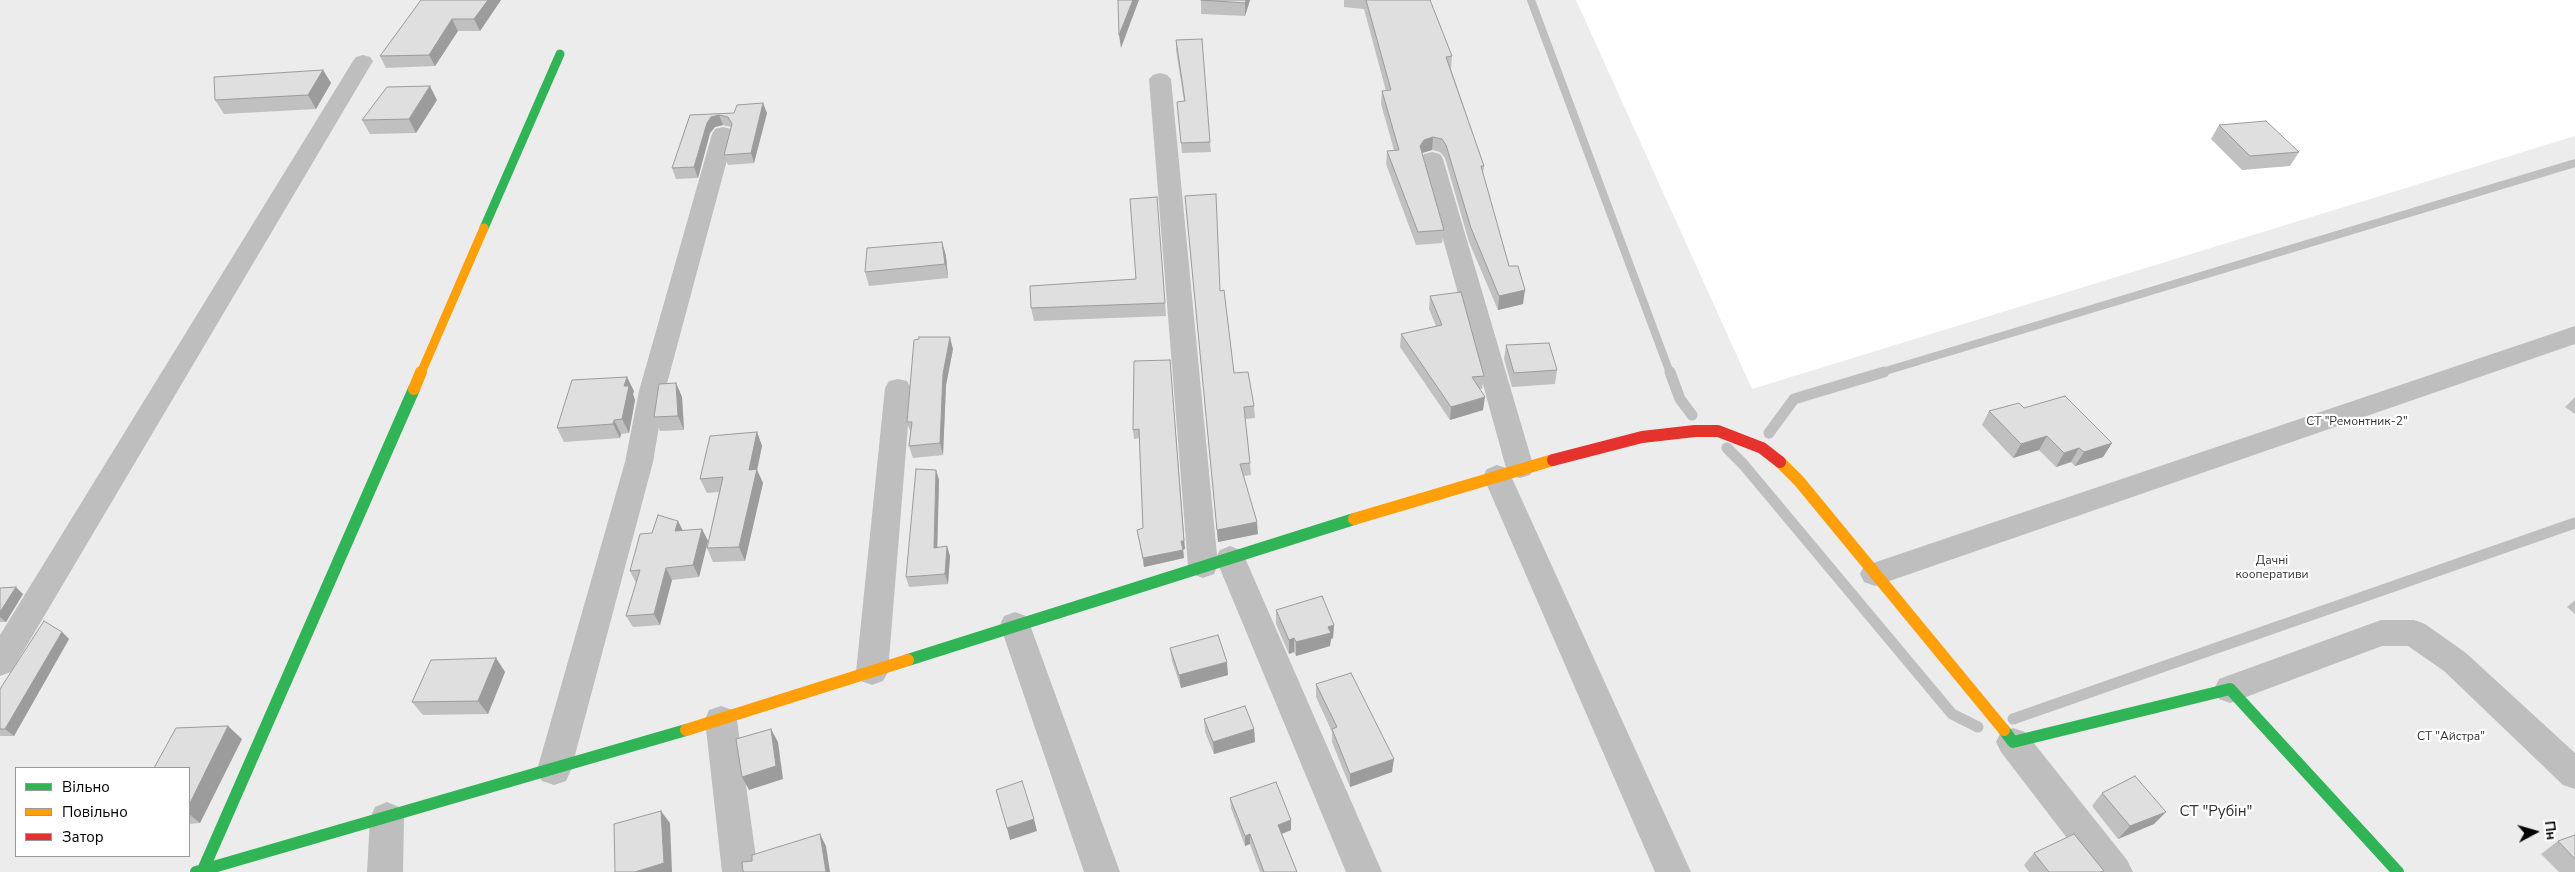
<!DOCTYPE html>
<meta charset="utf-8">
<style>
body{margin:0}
#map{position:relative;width:2575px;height:872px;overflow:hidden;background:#fff;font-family:"Nunito Sans",sans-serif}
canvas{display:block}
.legend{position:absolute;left:15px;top:767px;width:175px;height:90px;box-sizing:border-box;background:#fff;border:1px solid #999;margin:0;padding:6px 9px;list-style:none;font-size:15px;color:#000}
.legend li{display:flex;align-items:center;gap:10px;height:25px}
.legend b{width:25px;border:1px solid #999}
.north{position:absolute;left:2510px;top:807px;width:50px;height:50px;-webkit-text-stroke:4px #fff;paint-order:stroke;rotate:84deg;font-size:14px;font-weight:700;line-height:20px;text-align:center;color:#000}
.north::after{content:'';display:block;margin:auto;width:18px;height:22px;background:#000;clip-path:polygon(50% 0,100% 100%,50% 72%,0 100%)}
</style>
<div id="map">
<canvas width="2575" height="872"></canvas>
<ul class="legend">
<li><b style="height:6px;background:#30b455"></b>Вільно</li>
<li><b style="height:6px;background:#ff9f0a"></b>Повільно</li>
<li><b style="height:6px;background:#e5322d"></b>Затор</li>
</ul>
<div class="north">Пн</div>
</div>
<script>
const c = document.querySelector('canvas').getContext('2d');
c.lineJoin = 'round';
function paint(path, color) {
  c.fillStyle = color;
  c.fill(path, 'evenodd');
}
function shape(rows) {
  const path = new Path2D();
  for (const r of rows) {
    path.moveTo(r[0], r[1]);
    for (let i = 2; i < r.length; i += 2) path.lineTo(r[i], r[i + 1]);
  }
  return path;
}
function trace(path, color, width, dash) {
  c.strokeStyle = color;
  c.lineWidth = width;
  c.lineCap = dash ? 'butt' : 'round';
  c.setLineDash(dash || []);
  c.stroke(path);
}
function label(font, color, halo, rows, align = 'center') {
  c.font = font + ' "Nunito Sans",sans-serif';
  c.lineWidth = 4.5;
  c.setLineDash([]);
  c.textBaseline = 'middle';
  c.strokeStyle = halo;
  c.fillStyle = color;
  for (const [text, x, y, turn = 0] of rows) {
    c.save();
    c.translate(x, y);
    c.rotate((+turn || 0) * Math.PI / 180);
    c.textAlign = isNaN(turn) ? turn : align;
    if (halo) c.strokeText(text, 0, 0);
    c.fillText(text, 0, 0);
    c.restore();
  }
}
const green = shape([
 [0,0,1576,0,1752,389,2575,136,2575,872,0,872],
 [16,768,189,768,189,856,16,856]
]);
const streamFar1 = shape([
 [1531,0,1670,373],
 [1879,373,2575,163]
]);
const stream = shape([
 [1670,372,1680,399,1692,415],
 [1769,433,1794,399,1884,372],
 [1727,448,1743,464,1952,714,1978,727],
 [2013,719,2575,523]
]);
const street = shape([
 [363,55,370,57,373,61,11,672,0,676,0,635,353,61,356,57,363,55],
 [1160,73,1167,75,1171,79,1217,555,1220,550,1230,546,1240,550,1245,558,1382,872,1346,872,1218,564,1214,574,1203,578,1192,574,1188,566,1149,79,1153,75,1160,73],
 [723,127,731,129,734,134,665,391,653,462,571,770,566,781,554,785,542,781,537,770,625,462,639,391,712,134,715,129,723,127],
 [1432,152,1440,154,1443,159,1534,468,1530,475,1520,478,1511,476,1691,872,1655,872,1483,476,1487,469,1497,465,1506,468,1421,159,1424,154,1432,152],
 [2575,326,2575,344,1875,586,1864,582,1860,574,1864,566,2575,326],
 [898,379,907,381,911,388,888,672,883,681,872,685,861,681,856,672,885,388,889,381,898,379],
 [1015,612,1026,616,1030,625,1120,872,1084,872,1000,625,1004,616,1015,612],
 [2381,620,2414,620,2425,624,2466,653,2575,753,2575,789,2563,785,2444,671,2408,646,2382,646,2230,703,2219,699,2214,689,2219,679,2381,620],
 [721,706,733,710,737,720,758,872,722,872,705,720,709,710,721,706],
 [2013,728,2025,732,2127,860,2133,872,2093,872,2001,752,1996,742,2001,732,2013,728],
 [387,802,399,807,404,818,403,872,367,872,370,818,375,807,387,802]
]);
const fastFar1 = shape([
 [484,228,560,54]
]);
const fast = shape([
 [908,660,1354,519],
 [2004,730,2013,742,2230,689,2398,872],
 [203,870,414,389],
 [196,872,686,730]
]);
const slowFar1 = shape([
 [421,373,484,228]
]);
const slow = shape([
 [414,389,421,372],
 [1780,462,1799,481,2004,730],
 [1354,519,1553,460],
 [686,730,908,660]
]);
const jam = shape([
 [1553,460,1642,437,1695,431,1718,431,1762,448,1780,462]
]);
const wall = shape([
 [421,0,501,0,480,31,458,31,435,66,386,68,380,56],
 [1201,0,1250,0,1245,16,1201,14],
 [1344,0,1430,0,1452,56,1451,69,1484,166,1483,173,1509,266,1523,304,1498,310,1469,242,1445,158,1440,152,1432,150,1422,153,1444,230,1442,243,1416,245,1386,164,1387,151,1394,150,1381,104,1382,91,1386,91,1364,9,1344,7],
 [1176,40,1210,142,1211,152,1182,153,1177,102,1184,101,1176,50],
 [323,70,331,83,316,109,224,114,215,100],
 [437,100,416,133,370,134,362,120],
 [767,113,754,163,728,165,724,155,731,127,723,125,715,127,710,133,698,178,676,179,672,168,690,115],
 [2219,125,2299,152,2290,166,2242,170,2211,139],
 [1185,196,1220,291,1234,373,1254,406,1255,418,1245,419,1250,463,1251,475,1244,476,1258,534,1218,542],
 [1157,197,1166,316,1034,321,1031,308,1136,279],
 [942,242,946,256,948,278,869,286,865,272],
 [1430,296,1484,376,1482,389,1480,389,1483,410,1450,420,1400,347,1401,334,1436,326,1429,309],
 [1506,345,1557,370,1555,384,1512,387,1504,359],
 [953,349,946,385,943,455,913,458,909,446,911,434,907,422],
 [1134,361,1185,549,1183,549,1184,558,1144,567,1137,530,1143,528,1139,438,1134,439,1133,430],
 [676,383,682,397,684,430,660,431,654,417],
 [634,391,633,394,635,400,629,433,621,434,620,438,564,442,557,428],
 [2575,397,2575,414,2565,407],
 [2024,408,2112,443,2103,457,2075,466,2071,462,2056,467,2039,450,2013,458,1982,425,1989,411],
 [757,432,762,446,757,470,763,483,745,561,713,562,707,548,719,492,707,493,700,479],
 [936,470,939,480,937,547,950,556,948,584,909,587,906,577],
 [678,521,683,531,702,529,708,541,699,577,672,580,660,625,633,627,626,616,636,583,630,571,652,533],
 [0,588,23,594,6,622,0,622],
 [2575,600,2575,614,2567,607],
 [1276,610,1334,625,1333,638,1331,639,1330,646,1296,656,1294,652,1289,654,1276,624],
 [62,632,69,639,14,736,0,736,0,689],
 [1170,648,1228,675,1181,688,1172,661],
 [496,658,505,672,488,714,423,715,412,702],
 [1316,684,1392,772,1350,787,1332,742,1332,732,1316,697],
 [1204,719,1254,729,1255,742,1214,754,1205,732],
 [242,739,200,823,189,824,189,768],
 [2102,793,2154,824,2118,839,2092,806],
 [1230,798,1291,820,1291,830,1282,834,1297,872,1260,872,1250,844,1245,846,1231,808],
 [2575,835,2575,872,2559,872,2541,854,2558,841],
 [2034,853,2102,872,2029,872,2024,865]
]);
const shadedWall = shape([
 [488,0,501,0,480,31,474,19],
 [1133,0,1139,0,1121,48,1119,35],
 [1246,0,1250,0,1245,16,1245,3],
 [452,19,458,31,435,66,429,55],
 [323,70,331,83,316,109,308,95],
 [430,86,437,100,416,133,409,119],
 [763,103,767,113,754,163,751,153],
 [719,115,723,125,715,127,710,133,698,178,694,167,707,123,711,117],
 [1433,137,1432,150,1422,153,1420,146,1424,140],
 [942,242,946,256,948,278,945,264],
 [1525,290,1523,304,1498,310,1499,296],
 [950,337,953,349,946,385,943,455,940,443,943,374],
 [1170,360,1185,549,1182,550],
 [627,377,634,391,633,394,635,400,629,433,622,419,624,386],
 [676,383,682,397,684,430,678,416],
 [1485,397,1483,410,1450,420,1451,407],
 [614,420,621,434,620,438,613,424],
 [757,432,762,446,757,470,763,483,745,561,739,547,749,470],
 [2047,436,2039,450,2013,458,2021,444],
 [2112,443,2103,457,2075,466,2084,452],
 [2079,448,2071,462,2056,467,2064,453],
 [936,470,939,480,937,557,934,548],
 [678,521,684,533,675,531],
 [1257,522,1258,534,1218,542,1217,530],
 [702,529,708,541,699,577,693,565],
 [947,546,950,556,948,584,945,574],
 [1183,550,1184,558,1144,567,1143,558],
 [666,568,672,580,660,625,654,614],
 [16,587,23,594,6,622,0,617,0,612],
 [1334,625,1333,638,1331,639,1330,646,1296,656,1296,642,1328,627],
 [62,632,69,639,14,736,5,729],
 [1294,638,1294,652,1289,654,1289,640],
 [496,658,505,672,488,714,478,701],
 [1227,662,1228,675,1181,688,1179,675],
 [228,726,242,739,200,823,189,814,189,805],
 [771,729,778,742,783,779,749,790,742,777],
 [1254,729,1255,742,1214,754,1213,742],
 [1394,759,1392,772,1350,787,1350,774],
 [661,811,670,823,672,872,635,872],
 [2166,812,2154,824,2118,839,2130,826],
 [1034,819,1037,831,1010,840,1007,828],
 [1291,820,1291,830,1279,835,1278,825],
 [820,834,826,846,830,872,826,872],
 [1250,834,1250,844,1245,846,1245,836]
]);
const building = shape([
 [421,0,488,0,474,19,452,19,429,55,380,56,421,0],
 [1118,0,1133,0,1119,35,1118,0],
 [1201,0,1246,0,1245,3,1201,0],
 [1366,0,1430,0,1452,56,1446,57,1484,166,1481,166,1509,266,1518,266,1525,290,1499,296,1471,228,1446,145,1442,139,1433,137,1424,140,1420,146,1444,230,1418,232,1387,151,1399,150,1382,91,1391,90,1366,0],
 [1202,39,1210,142,1181,143,1177,102,1185,101,1176,40,1202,39],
 [323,70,308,95,215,100,214,77,323,70],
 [430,86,409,119,362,120,387,87,430,86],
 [763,103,751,153,724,155,732,124,728,117,719,115,711,117,707,123,694,167,672,168,690,115,734,113,737,105,763,103],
 [2266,121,2299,152,2250,156,2219,125,2266,121],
 [1216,194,1220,291,1224,290,1234,373,1248,372,1254,406,1244,407,1250,463,1240,464,1257,522,1217,530,1185,196,1216,194],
 [1157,197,1165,303,1031,308,1030,286,1136,279,1130,199,1157,197],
 [942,242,945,264,865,272,867,248,942,242],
 [1461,292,1484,376,1472,377,1485,397,1451,407,1401,334,1442,325,1430,296,1461,292],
 [919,337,950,337,943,374,940,443,909,446,912,422,907,422,914,340,919,339,919,337],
 [1549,343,1557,370,1514,373,1506,345,1549,343],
 [1170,360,1184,541,1181,541,1183,550,1143,558,1137,530,1143,528,1139,429,1133,430,1134,361,1170,360],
 [627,377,624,386,629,386,622,419,614,420,613,424,557,428,572,380,627,377],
 [676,383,678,416,654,417,659,384,676,383],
 [2065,396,2112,443,2084,452,2079,448,2064,453,2047,436,2021,444,1989,411,2019,403,2024,408,2065,396],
 [757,432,749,470,757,469,739,547,707,548,723,477,700,479,710,436,757,432],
 [916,469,936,470,934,548,947,546,945,574,906,577,916,469],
 [658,515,678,521,675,531,702,529,693,565,666,568,654,614,626,616,640,570,630,571,640,534,652,533,658,515],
 [16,587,0,612,0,588,16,587],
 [1322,596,1334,625,1328,627,1331,633,1296,642,1294,638,1289,640,1276,610,1322,596],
 [44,621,62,632,5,729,0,729,0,689,44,621],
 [1218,635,1227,662,1179,675,1170,648,1218,635],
 [496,658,478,701,412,702,431,660,496,658],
 [1351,673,1394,759,1350,774,1332,729,1337,727,1316,684,1351,673],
 [1245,706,1254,729,1213,742,1204,719,1245,706],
 [228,726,189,805,189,768,154,768,176,728,228,726],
 [771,729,776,766,742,777,736,739,771,729],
 [2135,776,2166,812,2130,826,2102,793,2135,776],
 [1022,781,1034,819,1007,828,996,790,1022,781],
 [1276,782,1291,820,1278,825,1297,872,1264,872,1250,834,1245,836,1230,798,1276,782],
 [661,811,664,863,635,872,615,872,614,824,661,811],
 [820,834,826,872,743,872,742,862,752,861,752,855,820,834],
 [2074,834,2104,871,2100,872,2049,872,2034,853,2074,834],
 [2575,835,2575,859,2558,841,2575,835]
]);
const parkNames = [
 ["СТ \"Ремонтник-2\"",2357,422],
 ["Дачні",2272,561],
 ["кооперативи",2272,575],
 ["СТ \"Айстра\"",2451,737]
];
const nearParknames = [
 ["СТ \"Рубін\"",2216,812]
];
paint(green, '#ececec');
trace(streamFar1, '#bfbfbf', 8);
trace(stream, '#bfbfbf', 11);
paint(street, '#bebebe');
trace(fastFar1, '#30b455', 9);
trace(fast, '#30b455', 12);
trace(slowFar1, '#ff9f0a', 9);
trace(slow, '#ff9f0a', 12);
trace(jam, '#e5322d', 12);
paint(wall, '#c0c0c0');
paint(shadedWall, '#9c9c9c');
paint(building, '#dfdfdf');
trace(building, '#9c9c9c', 1);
label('12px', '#333', '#fff', parkNames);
label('15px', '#333', '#fff', nearParknames);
</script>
